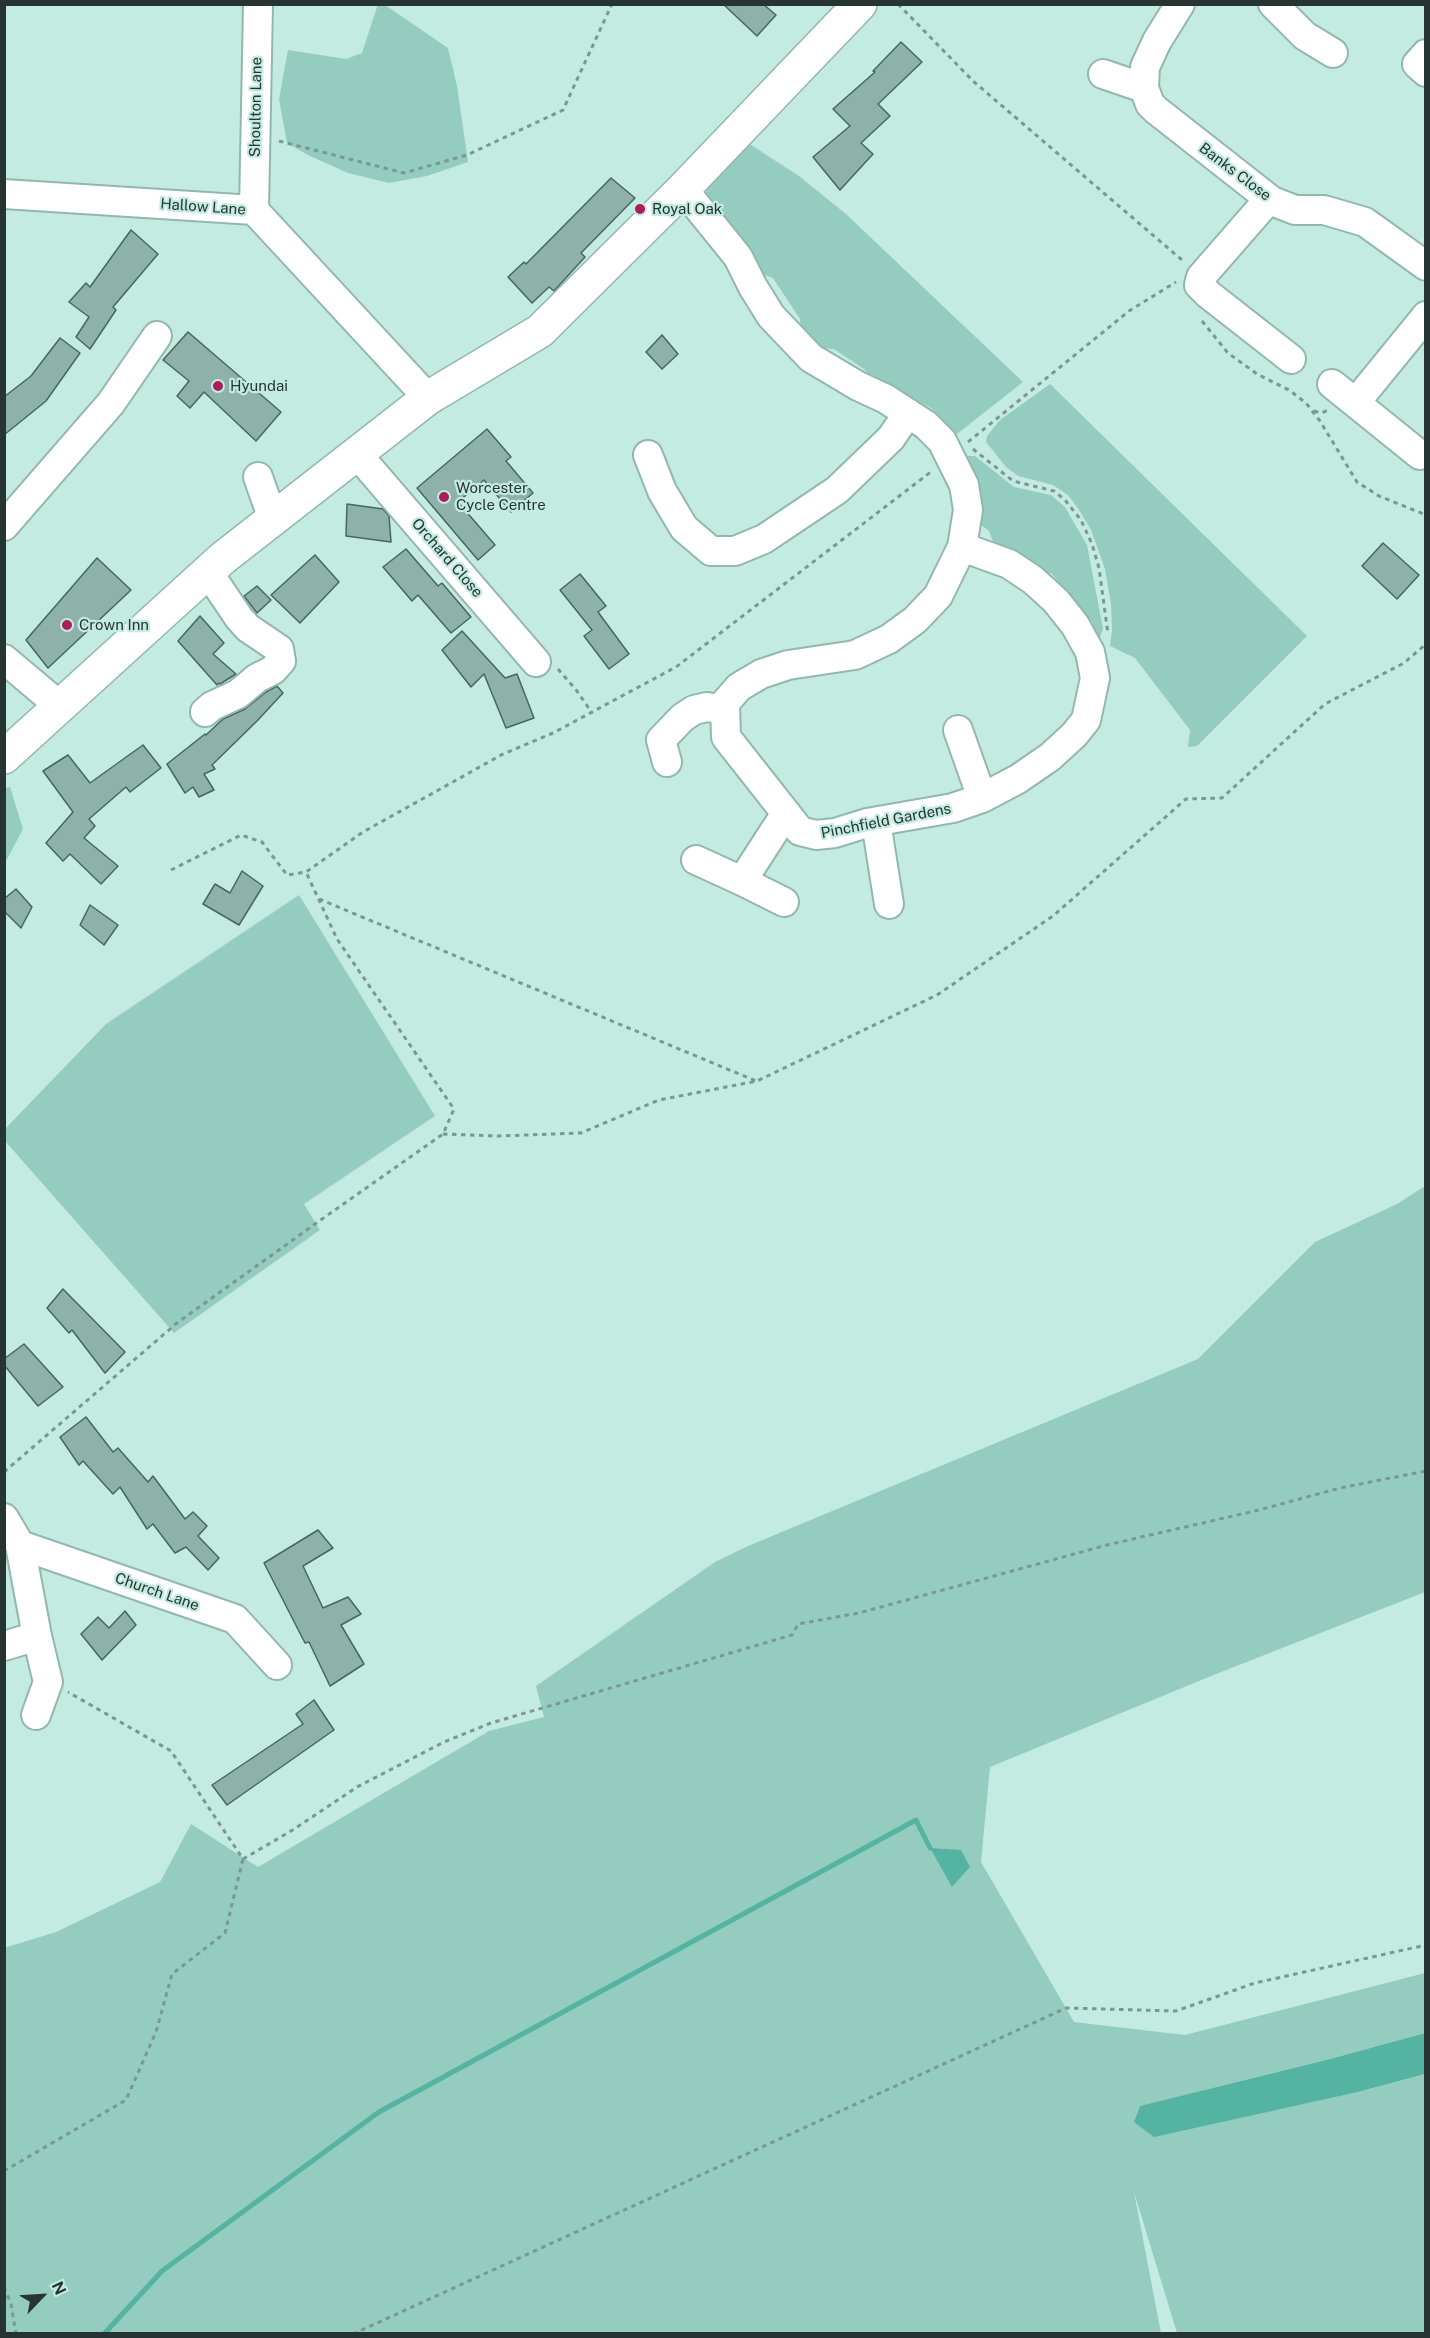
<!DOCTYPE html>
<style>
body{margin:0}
#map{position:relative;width:1430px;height:2338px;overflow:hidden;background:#c4ebe2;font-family:"Public Sans",sans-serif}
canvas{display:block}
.frame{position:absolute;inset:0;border:6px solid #263532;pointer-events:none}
.north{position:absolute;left:12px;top:2266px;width:60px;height:60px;-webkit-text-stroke:4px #c4ebe2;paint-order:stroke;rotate:65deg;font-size:16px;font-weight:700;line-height:24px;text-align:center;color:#263532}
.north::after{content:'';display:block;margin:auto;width:21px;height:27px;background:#263532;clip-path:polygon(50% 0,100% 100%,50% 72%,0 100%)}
</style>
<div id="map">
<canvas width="1430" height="2338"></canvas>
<div class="frame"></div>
<div class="north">N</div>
</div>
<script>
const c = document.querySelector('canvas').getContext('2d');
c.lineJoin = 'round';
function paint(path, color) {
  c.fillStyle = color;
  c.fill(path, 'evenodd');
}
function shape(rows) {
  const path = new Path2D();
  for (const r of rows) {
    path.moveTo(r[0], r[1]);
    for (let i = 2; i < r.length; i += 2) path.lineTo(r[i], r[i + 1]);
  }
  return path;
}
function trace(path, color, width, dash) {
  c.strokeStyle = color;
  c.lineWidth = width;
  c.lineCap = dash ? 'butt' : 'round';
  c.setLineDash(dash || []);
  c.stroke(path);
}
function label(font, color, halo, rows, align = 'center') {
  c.font = font + ' "Public Sans",sans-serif';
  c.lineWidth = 4.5;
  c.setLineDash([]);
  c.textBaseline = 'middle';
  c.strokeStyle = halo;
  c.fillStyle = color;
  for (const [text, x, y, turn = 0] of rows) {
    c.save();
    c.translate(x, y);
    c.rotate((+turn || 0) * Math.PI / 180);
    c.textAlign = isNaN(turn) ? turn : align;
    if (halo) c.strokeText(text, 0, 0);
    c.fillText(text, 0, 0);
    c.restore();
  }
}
const green = shape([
 [378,4,385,5,448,48,457,86,468,162,427,176,389,183,348,173,308,155,287,143,279,99,288,50,346,59,362,53],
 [748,143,799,176,846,214,1023,382,957,434,931,408,867,373,864,369,834,349,820,348,801,329,800,319,773,278,760,273,711,207,706,190,711,181],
 [1050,384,1307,636,1197,746,1188,747,1190,730,1135,658,1110,646,1112,630,1111,604,1105,569,1091,530,1079,510,1068,495,1053,485,1018,476,1006,467,986,442,987,436,1000,420],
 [965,456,975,456,1014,487,1051,495,1065,507,1087,545,1103,629,1098,641,1092,631,1093,623,1051,573,1040,572,995,547,989,531,981,525,978,507,978,484,974,471],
 [10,787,23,829,5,863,5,788],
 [299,895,435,1116,304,1204,320,1230,174,1333,5,1141,5,1129,106,1024],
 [1425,1186,1425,1592,1216,1674,990,1767,981,1862,1074,2022,1185,2035,1425,1973,1425,2033,1330,2059,1141,2106,1155,2136,1358,2092,1425,2074,1425,2333,1177,2333,1134,2192,1161,2333,5,2333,4,1948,56,1932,160,1882,191,1824,258,1867,489,1731,544,1717,536,1686,715,1562,748,1546,1198,1359,1315,1242,1397,1204]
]);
const water = shape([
 [930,1848,961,1850,970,1867,952,1887],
 [1425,2033,1425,2074,1358,2092,1154,2137,1134,2122,1140,2106,1330,2059]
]);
const stream = shape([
 [104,2334,162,2271,379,2112,916,1820,930,1848]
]);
const building = shape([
 [723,4,763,4,776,15,757,36,723,4],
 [901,42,922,62,878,104,890,116,861,143,873,154,840,190,813,157,850,126,833,109,875,72,873,71,901,42],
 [611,178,635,198,581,253,585,257,554,291,549,287,532,303,508,277,524,262,526,264,611,178],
 [131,230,158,254,113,307,116,310,90,349,76,337,89,317,69,302,86,283,90,287,131,230],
 [188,332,281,412,256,441,204,392,190,408,177,396,189,381,163,360,188,332],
 [662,335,678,354,662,369,646,352,662,335],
 [60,338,80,353,46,401,4,435,4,397,31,376,60,338],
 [487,429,511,457,506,461,533,493,511,512,484,480,458,502,495,545,478,560,417,488,487,429],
 [347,504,383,509,389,516,391,542,346,536,347,504],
 [1383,543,1419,575,1397,599,1362,566,1383,543],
 [406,549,438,586,442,583,471,617,451,633,418,595,412,601,383,567,406,549],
 [315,555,339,582,300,623,271,595,315,555],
 [97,558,131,590,48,668,26,640,97,558],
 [580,574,606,606,598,612,629,654,609,669,584,636,592,630,560,590,580,574],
 [257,586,271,600,257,613,244,596,257,586],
 [200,616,224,643,213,654,236,674,220,684,219,683,217,685,178,641,200,616],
 [462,631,505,678,517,674,534,718,506,728,484,674,471,687,442,650,462,631],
 [277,686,283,693,257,721,212,765,215,769,204,774,214,790,199,797,193,787,185,793,167,764,205,734,206,735,223,719,245,709,266,692,277,686],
 [143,745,161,768,130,792,126,787,89,819,95,826,84,838,118,866,101,884,70,854,63,861,46,843,73,812,43,771,68,755,90,783,143,745],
 [242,871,263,886,239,925,203,904,215,884,230,893,242,871],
 [16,889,32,907,21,928,4,911,4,899,16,889],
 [90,905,118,925,104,945,80,925,90,905],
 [63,1289,125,1352,105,1373,72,1330,69,1333,47,1308,63,1289],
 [24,1344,63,1387,38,1406,4,1365,4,1359,24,1344],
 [86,1417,113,1452,118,1448,148,1482,153,1476,185,1519,193,1512,207,1526,198,1536,219,1558,208,1570,186,1547,175,1553,153,1524,147,1529,120,1487,113,1494,83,1461,79,1465,60,1437,86,1417],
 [318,1530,333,1548,303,1566,323,1608,348,1597,361,1614,341,1625,364,1664,330,1686,309,1642,305,1643,264,1563,318,1530],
 [125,1611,136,1625,102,1660,81,1634,98,1617,109,1628,125,1611],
 [314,1700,334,1730,227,1805,212,1785,303,1724,296,1714,314,1700]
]);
const path = shape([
 [898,4,973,81,1182,260,1181,264],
 [279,141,404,173,467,155,563,110,612,4],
 [1202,321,1228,353,1257,374,1289,390,1306,403,1320,421,1357,482,1379,496,1426,515],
 [1314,411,1322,413,1328,410],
 [968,442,1129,311,1176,282],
 [973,449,1013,481,1054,491,1065,500,1081,520,1092,544,1099,568,1108,634],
 [558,669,577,691,592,713],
 [171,870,241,835,262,842,287,875,306,872,363,832,503,754,553,733,676,667,932,471],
 [319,899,756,1081],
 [443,1134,498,1136,581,1133,659,1100,757,1081,937,995,1053,916,1186,799,1222,798,1325,704,1404,663,1426,644],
 [4,1472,177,1323,315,1224,443,1134,454,1109,337,939,306,872],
 [243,1859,291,1831,357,1787,444,1742,491,1723,792,1635,798,1624,859,1613,1107,1545,1259,1510,1340,1488,1426,1471],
 [4,2171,126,2100,156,2032,172,1974,225,1933,243,1859,171,1751,68,1692],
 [4,2287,11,2304,16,2334],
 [353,2334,1066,2008,1176,2011,1255,1983,1426,1945]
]);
const minor = shape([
 [1180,4,1157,41,1145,67,1144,88,1150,104,1156,110,1272,201,1295,210,1324,210,1365,222,1426,266],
 [1273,4,1305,36,1333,53],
 [1426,54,1417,64,1426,72],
 [1103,74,1144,88],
 [683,189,738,257,753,287,771,316,811,358,858,386,886,399,926,425,942,441,964,485,968,510,962,547,938,596,915,620,889,639,855,655,788,665,761,674,739,687,725,703,726,737,800,831,816,835,835,833,867,823,953,808,982,798,1018,779,1050,757,1074,735,1086,720,1095,678,1090,652,1075,625,1056,601,1033,580,1009,564,962,547],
 [4,194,254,210,428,398],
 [1269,199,1201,277,1199,285,1208,294,1291,359],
 [254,210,258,4],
 [1332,384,1420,455],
 [1356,402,1426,316],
 [357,454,536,662],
 [648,455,662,491,684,528,711,551,735,551,764,539,837,490,891,438,908,413],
 [258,477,269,508,277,517],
 [4,526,111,403,157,336],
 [4,659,61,707],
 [205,712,212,706,238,694,257,678,273,670,281,661,279,649,248,628,239,618,208,572],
 [958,730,982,798],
 [667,762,661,740,682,718,694,710,707,707,725,710],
 [876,822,889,904],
 [696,860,742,881,786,813],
 [742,881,784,902],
 [4,1518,20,1545,235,1619,277,1665],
 [20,1545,37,1636,48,1682,36,1715],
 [4,1646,37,1636]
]);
const major = shape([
 [4,757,223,558,428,398,540,331,683,189,860,4]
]);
const markers = [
 [640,209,6,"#ab1e5d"],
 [218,386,6,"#ab1e5d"],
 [444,497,6,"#ab1e5d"],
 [67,625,6,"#ab1e5d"]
];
const streetNames = [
 ["Shoulton Lane",256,107,-89],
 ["Banks Close",1235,172,37],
 ["Hallow Lane",203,207,4],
 ["Orchard Close",447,558,49],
 ["Pinchfield Gardens",886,821,-11],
 ["Church Lane",157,1592,19]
];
const poiNames = [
 ["Royal Oak",652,209],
 ["Hyundai",230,386],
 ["Worcester",456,488],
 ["Cycle Centre",456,505],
 ["Crown Inn",79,625]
];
paint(green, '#94ccc0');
paint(water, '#55b3a2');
trace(stream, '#55b3a2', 5);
paint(building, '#8eb2aa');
trace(building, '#456760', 1.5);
trace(minor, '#92b7af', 32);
trace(major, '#92b7af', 36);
trace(path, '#7b9791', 3, [4.5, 4.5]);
trace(minor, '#fff', 28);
trace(major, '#fff', 33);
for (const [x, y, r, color] of markers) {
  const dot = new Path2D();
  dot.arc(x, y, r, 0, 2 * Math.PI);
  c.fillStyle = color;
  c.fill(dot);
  trace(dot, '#c4ebe2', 2);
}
label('15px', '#263532', '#c4ebe2', streetNames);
label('15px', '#263532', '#c4ebe2', poiNames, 'left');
</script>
